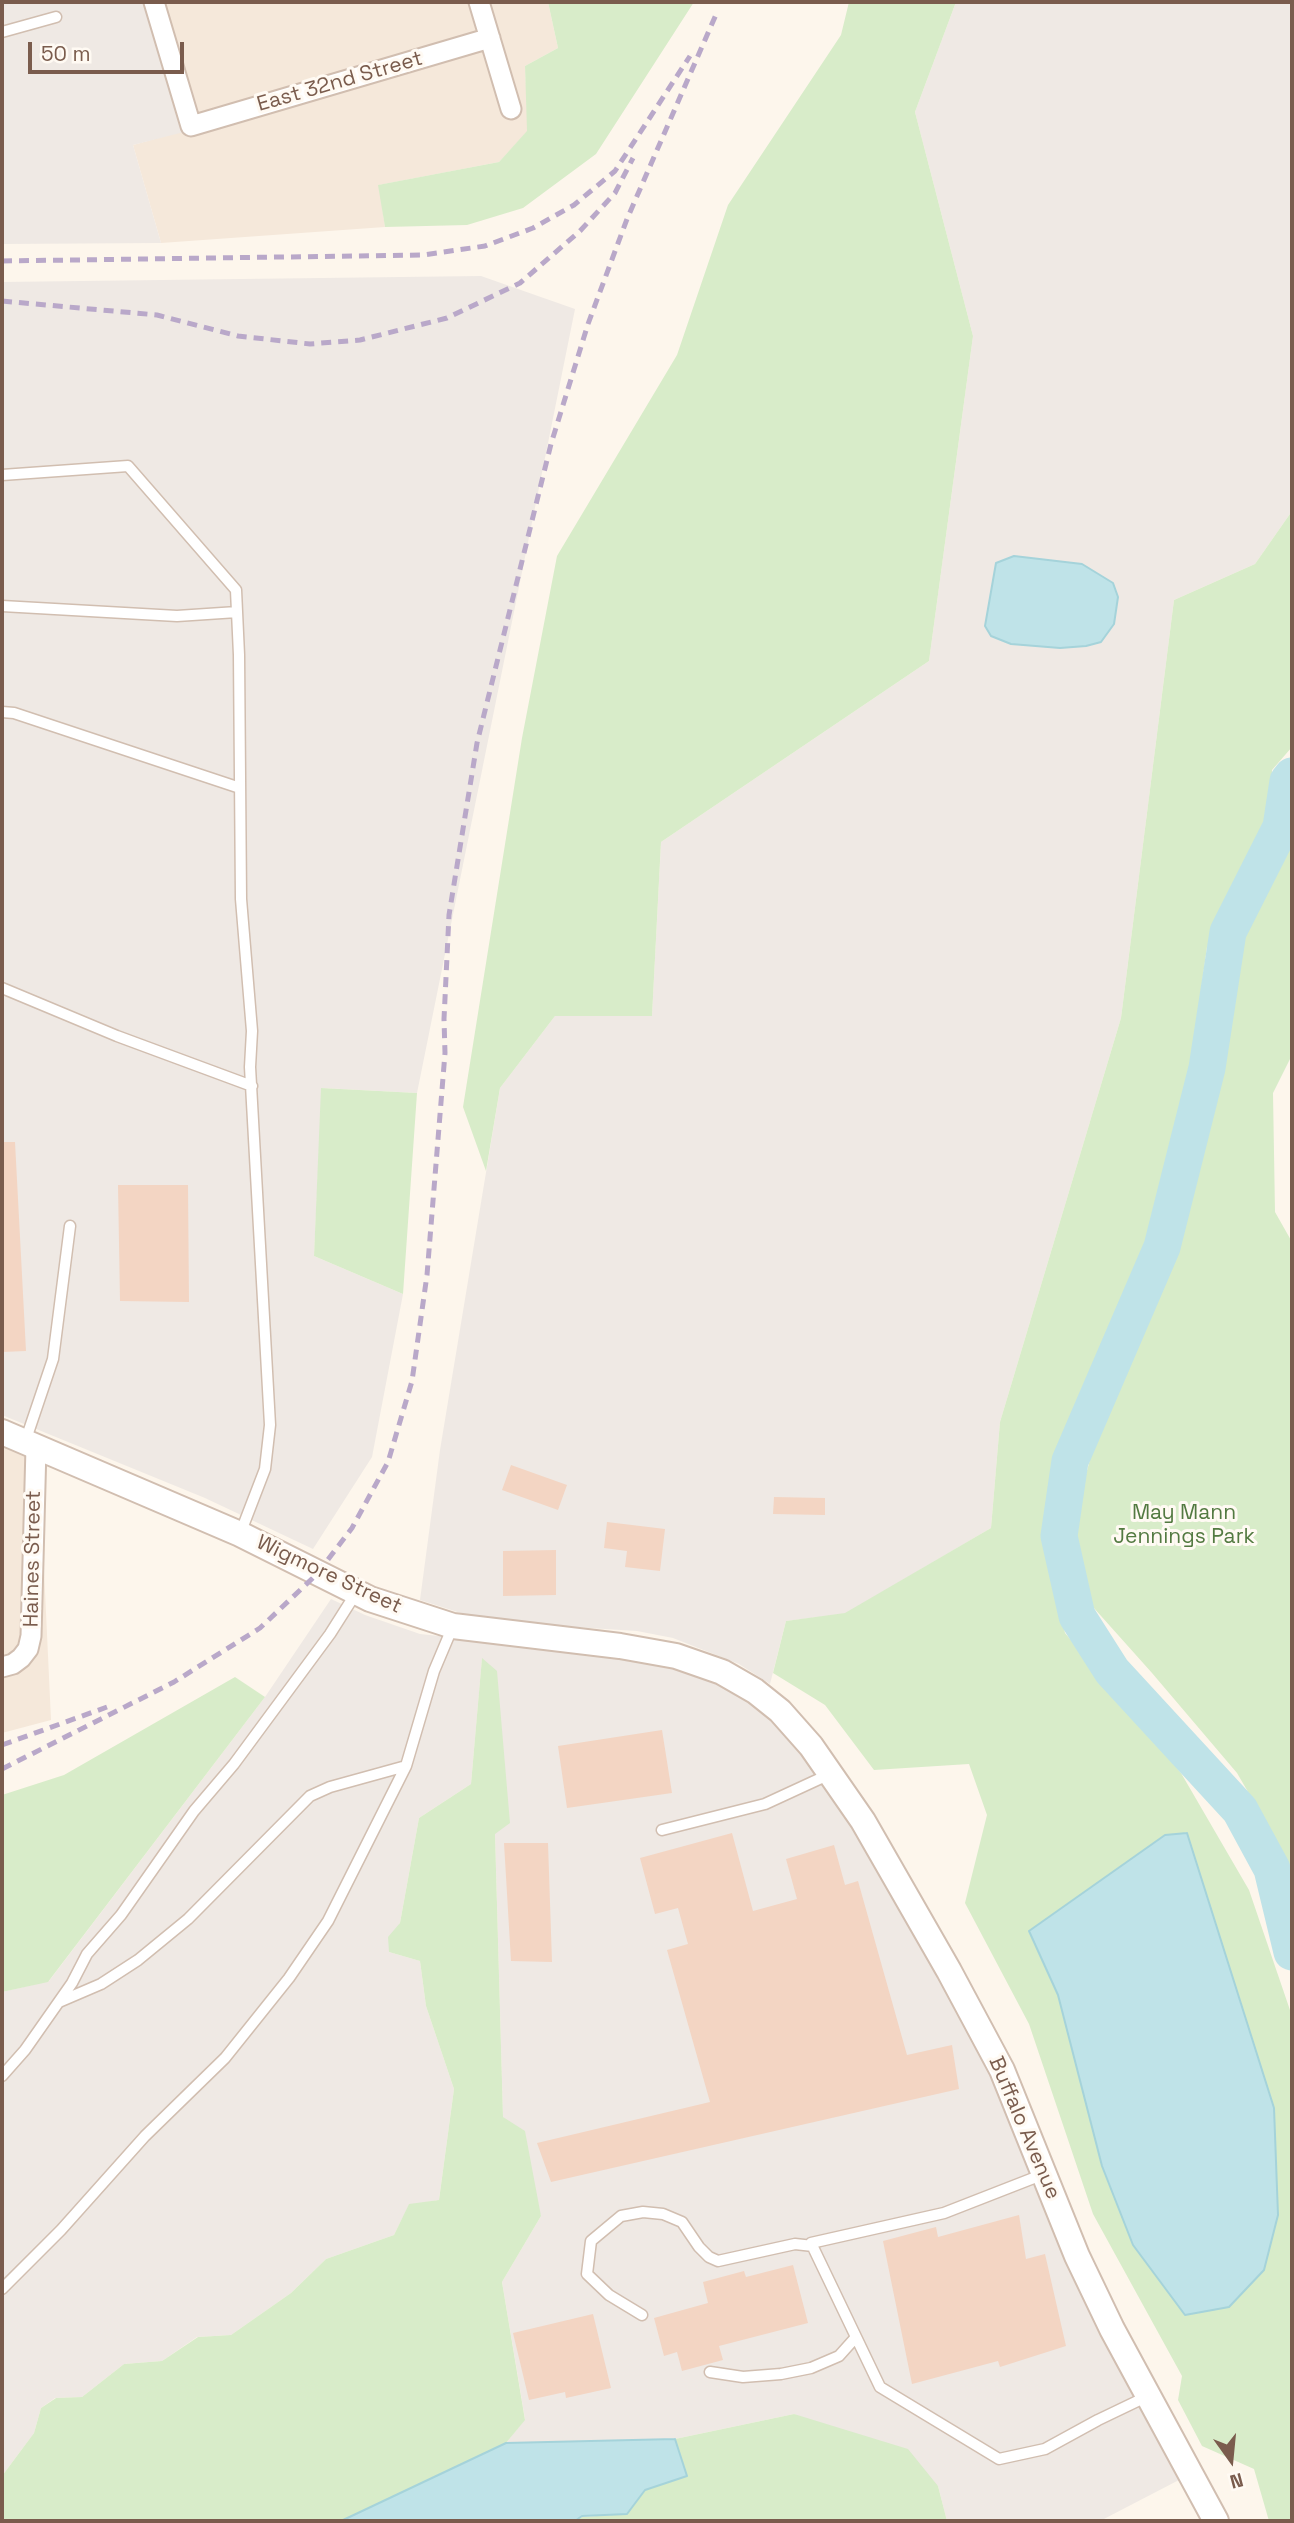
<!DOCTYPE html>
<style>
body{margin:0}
#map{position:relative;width:1294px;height:2523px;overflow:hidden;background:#fdf6ec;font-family:"Space Grotesk",sans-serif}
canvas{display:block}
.frame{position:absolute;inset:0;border:4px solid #7a5c4d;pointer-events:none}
.north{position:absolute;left:1196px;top:2425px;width:70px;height:70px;-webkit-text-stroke:5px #fffaf3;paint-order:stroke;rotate:165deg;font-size:19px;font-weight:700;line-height:28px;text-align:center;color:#7a5c4d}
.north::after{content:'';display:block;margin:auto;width:24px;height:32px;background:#7a5c4d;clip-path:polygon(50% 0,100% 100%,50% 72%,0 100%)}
.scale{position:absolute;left:28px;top:42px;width:156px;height:32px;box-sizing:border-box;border:4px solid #7a5c4d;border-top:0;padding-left:9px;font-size:21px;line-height:24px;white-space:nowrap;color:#7a5c4d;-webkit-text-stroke:5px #fffaf3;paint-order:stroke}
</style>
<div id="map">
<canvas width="1294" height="2523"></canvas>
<div class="frame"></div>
<div class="north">N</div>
<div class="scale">50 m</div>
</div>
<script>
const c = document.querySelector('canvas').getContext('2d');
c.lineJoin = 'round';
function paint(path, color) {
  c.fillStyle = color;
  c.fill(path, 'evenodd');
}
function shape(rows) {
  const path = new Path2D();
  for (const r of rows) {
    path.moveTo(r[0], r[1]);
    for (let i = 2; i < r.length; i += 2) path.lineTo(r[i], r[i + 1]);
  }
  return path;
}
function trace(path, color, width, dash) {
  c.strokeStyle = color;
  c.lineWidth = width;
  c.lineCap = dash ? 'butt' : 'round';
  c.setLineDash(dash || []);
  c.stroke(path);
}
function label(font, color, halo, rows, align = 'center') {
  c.font = font + ' "Space Grotesk",sans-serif';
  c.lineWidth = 6;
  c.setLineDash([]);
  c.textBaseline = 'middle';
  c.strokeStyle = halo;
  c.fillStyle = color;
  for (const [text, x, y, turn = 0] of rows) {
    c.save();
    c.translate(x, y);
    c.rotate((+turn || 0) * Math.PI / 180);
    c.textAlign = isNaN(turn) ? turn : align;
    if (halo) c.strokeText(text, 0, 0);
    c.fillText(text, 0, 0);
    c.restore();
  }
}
const residential = shape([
 [146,2,548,2,558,48,525,66,528,131,499,162,379,185,385,227,161,243,133,145,183,131],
 [2,1445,39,1462,51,1720,2,1733]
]);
const industrial = shape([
 [2,2,146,2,184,132,133,145,161,243,2,244],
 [956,2,1292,2,1292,511,1255,564,1174,600,1121,1018,1000,1422,991,1528,845,1614,786,1621,770,1684,739,1664,673,1638,637,1631,509,1623,467,1615,420,1600,440,1450,500,1088,555,1016,652,1016,661,842,929,661,973,336,915,112],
 [481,276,575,309,417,1093,322,1088,314,1256,403,1294,372,1457,313,1549,205,1498,2,1415,2,282],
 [331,1599,365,1615,420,1634,637,1657,679,1667,722,1683,759,1708,797,1745,851,1820,992,2077,1079,2291,1179,2480,1100,2521,947,2521,938,2486,794,2414,675,2439,506,2443,525,2419,502,2282,541,2216,503,2117,495,1834,482,1659,471,1784,419,1818,400,1923,389,1952,420,1961,426,2006,454,2089,439,2200,409,2205,394,2235,326,2259,291,2293,231,2335,197,2337,162,2361,124,2364,82,2397,55,2398,41,2408,34,2433,2,2476,2,1992,49,1981,265,1697]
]);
const green = shape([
 [548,2,694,2,596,154,523,208,467,225,385,227,378,185,499,162,527,131,525,66,558,48],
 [849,2,956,2,915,112,973,336,929,661,661,842,652,1016,555,1016,500,1088,486,1171,463,1107,522,738,557,556,677,355,728,205,841,35],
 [1292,511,1292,747,1272,770,1272,827,1207,947,1189,1077,1148,1242,1058,1455,1044,1542,1065,1633,1181,1773,1249,1890,1292,2016,1292,2521,1269,2521,1254,2469,1202,2446,1178,2400,1182,2376,1093,2214,1029,2024,965,1903,987,1815,969,1764,874,1770,825,1705,773,1673,786,1621,845,1613,991,1528,1000,1422,1121,1018,1174,600,1255,564],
 [1029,1932,1278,2215,1133,2245,1102,2166,1058,1995],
 [1292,844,1292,1055,1273,1093,1275,1212,1292,1242,1292,1904,1276,1840,1237,1773,1152,1673,1093,1607,1072,1526,1104,1408,1178,1244,1207,1122,1237,953],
 [321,1088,417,1093,403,1294,314,1256],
 [482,1658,497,1671,510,1823,495,1834,503,2117,525,2131,541,2216,502,2282,525,2420,506,2443,341,2521,2,2521,2,2476,34,2433,41,2408,56,2398,82,2397,124,2364,162,2361,198,2337,231,2335,291,2293,326,2259,394,2235,409,2204,439,2200,454,2089,426,2006,420,1961,389,1952,388,1937,400,1923,419,1818,471,1784],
 [235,1677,265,1697,48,1982,2,1992,2,1795,64,1775],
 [794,2414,908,2449,938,2486,947,2521,575,2521,582,2517,627,2514,645,2490,687,2476,675,2439]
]);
const water = shape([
 [1014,556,1082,564,1113,583,1118,597,1114,624,1101,642,1086,646,1060,648,1011,644,991,636,985,626,996,563,1014,556],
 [1187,1833,1274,2108,1278,2215,1264,2270,1229,2307,1185,2315,1133,2245,1102,2166,1058,1995,1029,1931,1165,1835,1187,1833],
 [675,2439,687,2476,645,2490,627,2514,582,2516,575,2521,341,2521,506,2443,675,2439]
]);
const river = shape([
 [1292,776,1288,781,1281,827,1228,932,1207,1068,1162,1247,1070,1461,1059,1536,1077,1616,1112,1671,1240,1810,1272,1869,1292,1952]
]);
const building = shape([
 [2,1142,15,1142,26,1351,2,1352],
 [118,1185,188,1185,189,1302,120,1301],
 [511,1465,567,1485,558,1510,502,1490],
 [774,1497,825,1498,825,1515,773,1514],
 [607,1522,665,1529,660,1571,625,1567,627,1551,604,1548],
 [556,1550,556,1595,503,1596,503,1551],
 [662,1730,672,1793,567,1808,558,1746],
 [732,1833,753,1911,797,1899,786,1859,834,1845,845,1885,858,1881,907,2055,952,2045,959,2089,551,2182,537,2143,710,2102,667,1950,688,1944,678,1908,655,1914,640,1858],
 [504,1843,548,1843,552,1962,511,1961],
 [1019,2215,1026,2259,1045,2254,1066,2346,1000,2367,998,2361,912,2384,883,2241,936,2227,938,2237],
 [793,2265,808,2323,719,2346,723,2360,682,2371,677,2352,664,2356,654,2318,708,2303,703,2282,744,2271,746,2277],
 [593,2314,611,2388,566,2398,565,2392,529,2400,513,2333]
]);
const service = shape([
 [2,32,56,17],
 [2,475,128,466,236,590,239,655,241,899,252,1031,250,1067,270,1425,265,1469,240,1534],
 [2,606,177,616,237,612],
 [2,712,14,713,240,788],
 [2,988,117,1036,252,1086],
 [25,1442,53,1359,70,1226],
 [662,1830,765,1804,830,1774],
 [59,2002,101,1984,138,1960,188,1919,310,1796,330,1787,406,1766,434,1671,453,1626],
 [2,2076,25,2050,72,1983,87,1954,121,1915,194,1811,234,1764,330,1634,356,1593],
 [1044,2174,944,2213,811,2243,880,2387,999,2459,1045,2449,1098,2420,1148,2396],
 [2,2289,61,2230,145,2136,225,2058,289,1978,328,1921,406,1766],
 [642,2315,609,2295,587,2274,591,2241,621,2216,643,2212,663,2214,682,2222,699,2247,709,2257,718,2261,795,2244,813,2246],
 [710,2372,743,2377,781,2374,811,2368,839,2356,856,2337]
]);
const minor = shape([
 [154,2,191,126,490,38],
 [479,2,511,109],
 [2,1667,13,1664,21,1658,28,1649,31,1636,36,1447]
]);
const tertiary = shape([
 [2,1432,240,1534,370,1599,453,1626,620,1646,676,1656,722,1672,755,1691,780,1711,811,1746,863,1821,949,1971,1002,2070,1077,2256,1112,2329,1216,2521]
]);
const rail = shape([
 [2,261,423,255,485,246,533,228,574,205,615,171,690,56],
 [2,301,157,315,238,336,310,344,360,340,447,318,520,283,580,231,615,193,633,158],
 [2,1745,107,1707],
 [2,1769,174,1682,260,1628,317,1574,352,1528,388,1462,412,1381,427,1275,445,1053,444,1019,449,915,477,743,551,444,588,324,627,219,718,10]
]);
const streetNames = [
 ["East 32nd Street",340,82,-16],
 ["Haines Street",33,1559,-89],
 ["Wigmore Street",329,1575,25],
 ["Buffalo Avenue",1024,2128,67]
];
const parkNames = [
 ["May Mann",1184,1513],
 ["Jennings Park",1184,1537]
];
paint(residential, '#f5e8da');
paint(industrial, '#efe9e4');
paint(green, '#d8ecc9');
paint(water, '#bfe3e8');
trace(water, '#a5d3da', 2);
trace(river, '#bfe3e8', 37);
paint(building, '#f3d5c3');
trace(service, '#d1beb0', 13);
trace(minor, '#d1beb0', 23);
trace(tertiary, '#d1beb0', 28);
trace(service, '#fff', 10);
trace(minor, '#fff', 19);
trace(tertiary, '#fff', 24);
trace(rail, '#b9a8c9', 5, [10, 7]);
label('21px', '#7a5c4d', '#fffaf3', streetNames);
label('21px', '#537a41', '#fffaf3', parkNames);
</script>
